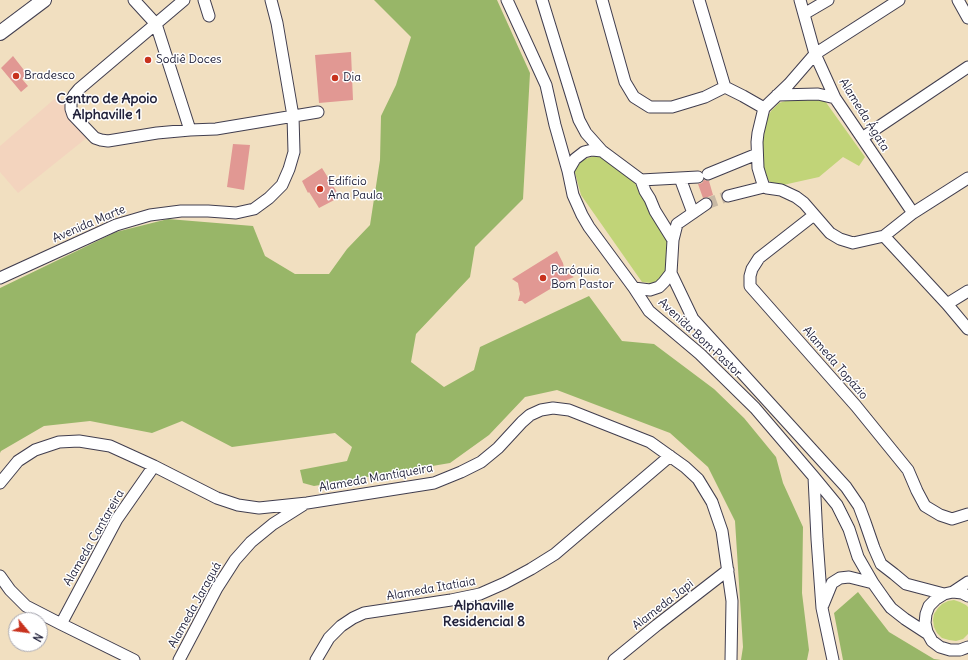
<!DOCTYPE html>
<meta charset="utf-8">
<style>
body{margin:0}
#map{position:relative;width:968px;height:660px;overflow:hidden;background:#f1dfc0;font-family:Delius,sans-serif}
canvas{display:block}
.north{position:absolute;left:8px;top:612px;width:40px;height:40px;box-sizing:border-box;background:#fff;border:1px solid #a7a7b1;border-radius:50%;rotate:119deg;font-size:11px;font-weight:700;line-height:16px;text-align:center;color:#22223b}
.north::after{content:'';display:block;margin:auto;width:14px;height:18px;background:#c8321e;clip-path:polygon(50% 0,100% 100%,50% 72%,0 100%)}
</style>
<div id="map">
<canvas width="968" height="660"></canvas>
<div class="north">N</div>
</div>
<script>
const c = document.querySelector('canvas').getContext('2d');
c.lineJoin = 'round';
function paint(path, color) {
  c.fillStyle = color;
  c.fill(path, 'evenodd');
}
function shape(rows) {
  const path = new Path2D();
  for (const r of rows) {
    path.moveTo(r[0], r[1]);
    for (let i = 2; i < r.length; i += 2) path.lineTo(r[i], r[i + 1]);
  }
  return path;
}
function trace(path, color, width, dash) {
  c.strokeStyle = color;
  c.lineWidth = width;
  c.lineCap = dash ? 'butt' : 'round';
  c.setLineDash(dash || []);
  c.stroke(path);
}
function label(font, color, halo, rows, align = 'center') {
  c.font = font + ' Delius,sans-serif';
  c.lineWidth = 3;
  c.setLineDash([]);
  c.textBaseline = 'middle';
  c.strokeStyle = halo;
  c.fillStyle = color;
  for (const [text, x, y, turn = 0] of rows) {
    c.save();
    c.translate(x, y);
    c.rotate((+turn || 0) * Math.PI / 180);
    c.textAlign = isNaN(turn) ? turn : align;
    if (halo) c.strokeText(text, 0, 0);
    c.fillText(text, 0, 0);
    c.restore();
  }
}
const built = shape([
 [59,95,89,136,18,193,0,172,0,146]
]);
const green = shape([
 [802,98,825,101,865,157,859,166,843,157,819,177,783,185,772,183,763,177,758,161,764,137,766,120,771,111,779,103,792,99],
 [599,154,633,180,667,241,665,277,658,282,651,283,642,282,581,195,574,169,583,160],
 [954,600,960,602,966,605,968,607,968,634,963,639,956,641,949,640,942,638,937,633,934,627,933,620,934,614,938,608,942,604,948,601]
]);
const forest = shape([
 [374,0,497,0,530,73,523,199,475,247,470,277,416,334,411,362,444,387,474,370,480,347,589,296,622,341,654,344,714,389,744,418,776,457,783,483,803,527,802,593,809,650,807,660,741,660,743,647,735,521,708,467,670,433,557,390,525,397,489,435,450,463,314,486,303,483,300,470,347,461,352,447,335,433,232,447,182,421,152,433,90,421,44,426,1,451,0,453,0,288,116,232,168,219,253,226,265,256,295,274,329,274,347,249,370,225,380,160,381,116,396,85,411,37],
 [858,592,889,632,934,659,941,660,843,660,834,613]
]);
const building = shape([
 [351,52,353,100,319,103,315,55],
 [13,56,27,74,22,79,28,86,21,92,1,68],
 [233,144,250,145,244,190,227,187],
 [322,168,340,197,319,208,309,192,308,193,302,181],
 [704,180,709,181,713,195,708,197,703,198,698,184,702,183],
 [557,251,563,263,565,272,574,277,562,282,525,304,522,301,518,301,520,294,518,283,512,279]
]);
const minorTunnel = shape([
 [706,204,728,196]
]);
const minor = shape([
 [134,0,156,24,190,130],
 [184,0,79,89,74,95,71,101,71,109,73,115,95,138,101,140,108,141,157,133,190,130,216,129,318,112],
 [204,0,209,16],
 [507,0,546,85,555,125,568,171,573,195,582,215,589,227,634,288,649,311,700,354,755,408,814,477,837,505,849,529,858,557,873,583,885,600,891,608,905,619,928,634],
 [542,0,579,120,586,133,602,151,641,180,645,191,650,199,655,211,673,240,671,273,693,319,846,487,859,506,865,522,874,548,881,564,894,574,906,584,944,594],
 [602,0,625,82,634,97,650,107,672,107,705,97,725,87,743,96,764,108],
 [699,0,725,87],
 [800,0,815,54,835,98,913,213],
 [899,0,815,54,789,84,764,108,758,133,757,142,758,168,761,178,764,187,767,188,781,190,796,197,804,203,830,233,840,239,853,243,884,236,913,213,968,178],
 [958,0,968,18],
 [804,14,828,0],
 [777,95,818,94,835,98],
 [862,138,968,67],
 [568,171,575,159,584,152,592,150,602,151],
 [708,174,757,154],
 [680,178,693,213],
 [641,180,698,177],
 [728,196,764,187],
 [814,215,759,258,752,269,750,276,750,286,856,406,908,470,917,491,925,506,940,515,952,519,968,514],
 [884,236,947,304,968,329],
 [673,240,677,224,706,204],
 [0,278,116,225,150,215,181,211,208,211,236,213,254,209,269,198,282,185,289,169,294,152,293,116,277,23,271,0],
 [634,288,650,290,659,287,664,282,671,273],
 [947,304,968,291],
 [814,477,817,539,822,608,833,660],
 [0,483,18,461,35,450,59,442,79,441,110,446,154,466,217,498,238,505,259,508,307,503,434,483,461,472,481,462,498,448,522,422,530,415,541,410,553,408,569,410,650,442,685,467,698,479,712,502,722,531,732,601,731,660],
 [0,576,10,590,26,606,61,624,134,660],
 [953,592,968,582],
 [968,596,962,593,953,592,944,594,936,599,929,606,926,614,925,623,927,632,932,641,940,647,950,650,960,650,968,647],
 [823,605,832,583,840,578,849,577,873,583],
 [61,624,117,519,154,466],
 [179,660,217,588,235,560,251,542,273,524,303,505],
 [316,660,329,638,341,626,353,618,364,613,451,600,480,594,505,583,531,569,555,554,670,456],
 [614,660,619,656,657,625,728,570]
]);
const major = shape([
 [0,33,44,0]
]);
const markers = [
 [148,60,4,"#c8321e"],
 [16,76,4,"#c8321e"],
 [335,78,4,"#c8321e"],
 [320,189,4,"#c8321e"],
 [543,278,4,"#c8321e"]
];
const poiNames = [
 ["Sodiê Doces",156,60],
 ["Bradesco",24,76],
 ["Dia",343,78],
 ["Edifício",328,182],
 ["Ana Paula",328,196],
 ["Paróquia",551,271],
 ["Bom Pastor",551,285]
];
const streetNames = [
 ["Alameda Ágata",864,115,58],
 ["Avenida Marte",89,224,-23],
 ["Avenida Bom Pastor",700,338,43],
 ["Alameda Topázio",835,363,49],
 ["Alameda Mantiqueira",376,478,-10],
 ["Alameda Cantareira",94,538,-60],
 ["Alameda Itatiaia",431,589,-10],
 ["Alameda Jaraguá",195,605,-61],
 ["Alameda Japi",663,605,-38]
];
const quarterNames = [
 ["Centro de Apoio",107,99],
 ["Alphaville 1",107,115],
 ["Alphaville",484,606],
 ["Residencial 8",484,622]
];
paint(built, '#f3d4be');
paint(green, '#c1d478');
paint(forest, '#98b668');
paint(building, '#e19893');
trace(minorTunnel, '#c8b9a5', 11, [11, 5.5]);
trace(minor, '#413e4f', 13);
trace(major, '#413e4f', 16);
trace(minor, '#fff', 11);
trace(major, '#fff', 14);
for (const [x, y, r, color] of markers) {
  const dot = new Path2D();
  dot.arc(x, y, r, 0, 2 * Math.PI);
  c.fillStyle = color;
  c.fill(dot);
  trace(dot, '#fff', 1.5);
}
label('12px', '#22223b', '#fff', poiNames, 'left');
label('12px', '#22223b', '#fff', streetNames);
label('bold 14px', '#22223b', '#fff', quarterNames);
</script>
